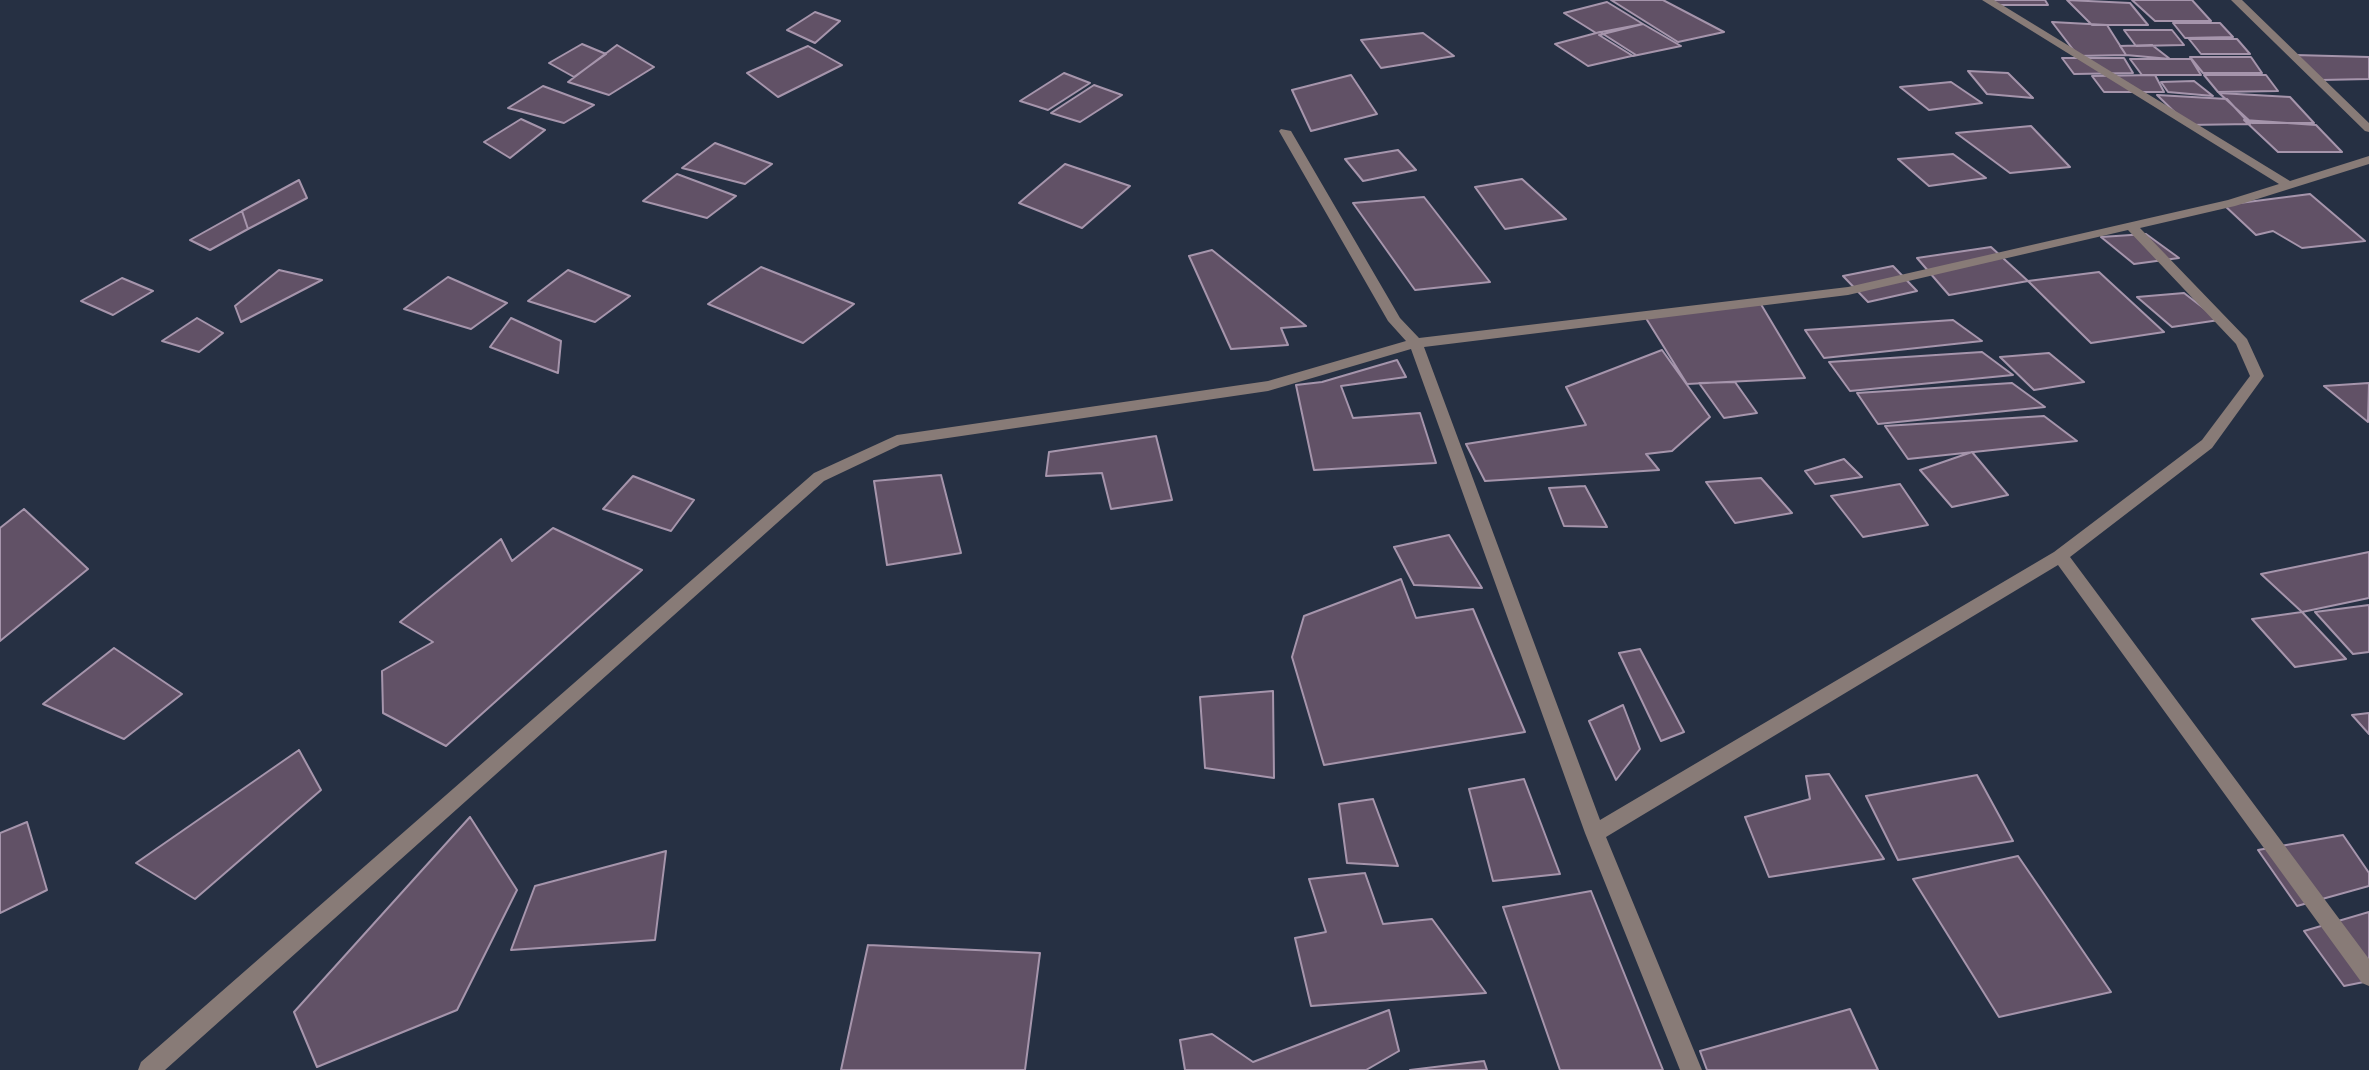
<!DOCTYPE html>
<style>
body{margin:0}
canvas{display:block;background:#263043}
</style>
<canvas width="2369" height="1070"></canvas>
<script>
const c = document.querySelector('canvas').getContext('2d');
c.lineJoin = 'round';
function paint(path, color) {
  c.fillStyle = color;
  c.fill(path, 'evenodd');
}
function shape(rows) {
  const path = new Path2D();
  for (const r of rows) {
    path.moveTo(r[0], r[1]);
    for (let i = 2; i < r.length; i += 2) path.lineTo(r[i], r[i + 1]);
  }
  return path;
}
function trace(path, color, width, dash) {
  c.strokeStyle = color;
  c.lineWidth = width;
  c.lineCap = dash ? 'butt' : 'round';
  c.setLineDash(dash || []);
  c.stroke(path);
}
const building = shape([
 [1611,0,1663,0,1724,32,1678,42,1611,0],
 [1989,0,2045,0,2048,5,1993,5,1989,0],
 [2067,0,2130,3,2148,25,2092,25,2067,0],
 [2132,0,2192,0,2211,21,2155,21,2132,0],
 [1607,2,1643,24,1596,33,1564,13,1607,2],
 [815,12,840,21,815,43,787,30,815,12],
 [2052,22,2107,25,2126,55,2078,56,2052,22],
 [2173,23,2220,23,2233,37,2185,38,2173,23],
 [1643,24,1681,46,1633,56,1599,35,1643,24],
 [2124,30,2172,30,2184,45,2136,46,2124,30],
 [1600,32,1636,55,1588,66,1555,44,1600,32],
 [1423,33,1454,56,1381,68,1361,40,1423,33],
 [2189,39,2237,39,2250,54,2201,54,2189,39],
 [582,44,606,54,574,77,549,63,582,44],
 [617,45,654,67,609,95,568,82,617,45],
 [2152,45,2170,59,2126,55,2120,46,2152,45],
 [808,46,842,65,778,97,747,73,808,46],
 [2295,55,2369,57,2369,79,2321,80,2295,55],
 [2190,57,2251,57,2262,73,2203,73,2190,57],
 [2062,58,2124,58,2133,73,2074,74,2062,58],
 [2130,59,2191,59,2201,75,2142,75,2130,59],
 [1968,71,2008,73,2033,98,1987,94,1968,71],
 [1064,73,1090,83,1048,110,1020,101,1064,73],
 [1351,75,1377,114,1311,131,1292,90,1351,75],
 [2155,75,2164,92,2104,92,2092,76,2155,75],
 [2204,75,2266,75,2278,91,2218,92,2204,75],
 [2194,81,2213,96,2168,92,2161,82,2194,81],
 [1951,82,1982,103,1929,110,1900,87,1951,82],
 [1094,85,1122,95,1080,122,1051,113,1094,85],
 [543,86,594,105,564,123,508,108,543,86],
 [2219,93,2290,97,2314,123,2252,123,2219,93],
 [2157,95,2227,99,2250,124,2188,125,2157,95],
 [521,119,545,130,510,158,484,142,521,119],
 [2244,120,2316,125,2342,152,2278,152,2244,120],
 [2031,126,2070,167,2010,173,1956,133,2031,126],
 [715,143,772,164,745,184,682,168,715,143],
 [1398,150,1416,170,1363,181,1345,159,1398,150],
 [1953,154,1986,178,1929,186,1898,159,1953,154],
 [1065,164,1130,186,1082,228,1019,203,1065,164],
 [677,174,736,196,707,218,643,201,677,174],
 [1522,179,1566,219,1505,229,1475,187,1522,179],
 [299,180,307,198,248,229,242,211,299,180],
 [2310,194,2365,241,2302,248,2273,231,2256,235,2224,205,2310,194],
 [1424,197,1490,282,1415,290,1353,203,1424,197],
 [242,211,248,229,210,250,190,240,242,211],
 [2146,234,2179,258,2134,264,2101,237,2146,234],
 [1991,247,2028,281,1949,295,1917,258,1991,247],
 [1212,250,1306,326,1281,328,1288,345,1231,349,1189,256,1212,250],
 [1893,266,1917,291,1868,302,1843,276,1893,266],
 [761,267,854,304,803,343,708,304,761,267],
 [279,270,322,280,241,322,235,306,279,270],
 [568,270,630,296,595,322,528,301,568,270],
 [2099,272,2164,332,2091,343,2028,281,2099,272],
 [448,277,507,303,471,329,404,309,448,277],
 [122,278,153,291,113,315,81,301,122,278],
 [2184,293,2219,320,2172,327,2137,297,2184,293],
 [1759,301,1805,378,1687,384,1644,315,1759,301],
 [197,318,223,333,199,352,162,341,197,318],
 [511,318,561,341,558,373,490,347,511,318],
 [1953,320,1982,341,1824,358,1805,330,1953,320],
 [1662,350,1710,417,1672,451,1646,454,1659,470,1485,481,1466,444,1586,425,1566,387,1662,350],
 [1982,352,2013,375,1850,391,1829,362,1982,352],
 [2049,353,2084,382,2034,390,2000,357,2049,353],
 [1397,360,1406,377,1341,386,1353,418,1420,413,1436,463,1314,470,1296,385,1322,382,1397,360],
 [1735,382,1757,413,1724,418,1699,383,1735,382],
 [2012,383,2045,407,1878,424,1857,393,2012,383],
 [2369,383,2368,422,2324,386,2369,383],
 [2044,416,2077,441,1908,459,1885,426,2044,416],
 [1156,436,1172,500,1111,509,1102,473,1046,476,1049,452,1156,436],
 [1972,452,2008,495,1952,507,1920,470,1972,452],
 [1844,459,1862,477,1815,484,1805,471,1844,459],
 [941,475,961,553,887,565,874,481,941,475],
 [633,476,694,500,671,531,603,509,633,476],
 [1761,478,1792,513,1735,523,1706,482,1761,478],
 [1900,484,1928,525,1863,537,1831,496,1900,484],
 [1585,486,1607,527,1564,526,1549,488,1585,486],
 [24,509,88,569,0,641,0,528,24,509],
 [553,528,642,570,446,746,383,713,382,671,433,642,400,622,501,539,512,561,553,528],
 [1449,535,1482,588,1414,585,1394,547,1449,535],
 [2369,552,2369,598,2302,612,2261,574,2369,552],
 [1401,579,1416,618,1473,609,1525,732,1324,765,1292,657,1304,616,1401,579],
 [2369,605,2369,652,2353,654,2315,612,2369,605],
 [2302,612,2346,659,2295,667,2252,619,2302,612],
 [114,648,182,694,124,739,43,704,114,648],
 [1640,649,1684,732,1661,741,1619,653,1640,649],
 [1273,691,1274,778,1205,768,1200,697,1273,691],
 [1623,705,1640,749,1616,780,1589,721,1623,705],
 [2369,713,2369,734,2352,715,2369,713],
 [299,750,321,790,195,899,136,863,299,750],
 [1829,774,1884,859,1769,877,1745,817,1810,799,1806,776,1829,774],
 [1977,775,2013,841,1898,860,1866,796,1977,775],
 [1524,779,1560,874,1493,881,1469,789,1524,779],
 [1373,799,1398,866,1347,863,1339,804,1373,799],
 [470,817,517,890,457,1010,317,1067,294,1012,470,817],
 [27,822,47,890,0,913,0,833,27,822],
 [2343,835,2369,873,2369,886,2297,906,2258,850,2343,835],
 [666,851,655,940,511,950,535,886,666,851],
 [2018,856,2111,992,1999,1017,1913,879,2018,856],
 [1365,873,1383,924,1432,919,1486,993,1311,1006,1295,938,1326,932,1309,879,1365,873],
 [1591,891,1663,1070,1560,1070,1503,907,1591,891],
 [2369,912,2369,981,2344,986,2304,931,2369,912],
 [868,945,1040,953,1025,1070,841,1070,868,945],
 [1850,1009,1878,1070,1707,1070,1700,1051,1850,1009],
 [1389,1010,1399,1051,1366,1070,1185,1070,1180,1040,1212,1034,1253,1062,1389,1010],
 [1484,1061,1487,1070,1410,1070,1484,1061]
]);
const minor = shape([
 [1982,0,1994,0,2290,181,2369,156,2369,164,2235,206,2140,228,2247,339,2264,376,2212,448,2070,557,2369,959,2369,986,2362,983,2058,565,1606,837,1702,1070,1680,1070,1585,833,1411,349,1268,391,900,445,824,481,165,1070,138,1070,141,1062,814,473,897,435,1268,381,1406,341,1388,321,1279,131,1281,129,1291,131,1400,318,1419,338,1848,287,2228,200,2279,184,1982,0],
 [2128,230,2236,344,2250,376,2202,440,2054,552,1600,820,1424,347,1848,295,2128,230],
 [2231,0,2242,0,2369,123,2369,132,2365,131,2231,0]
]);
paint(building, '#615166');
trace(building, '#a695ac', 2);
paint(minor, '#887b77');
</script>
